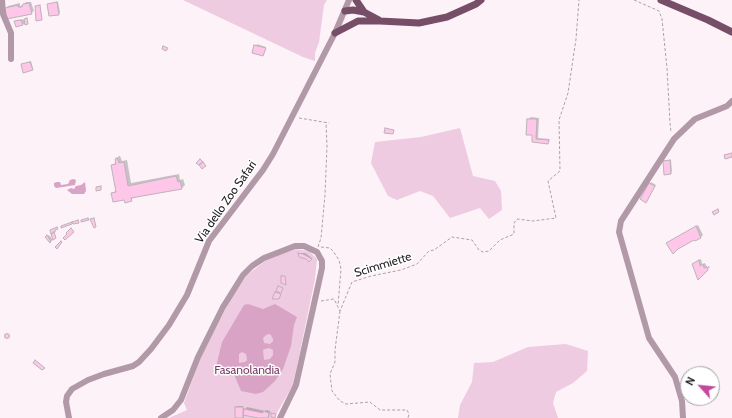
<!DOCTYPE html>
<style>
body{margin:0}
#map{position:relative;width:732px;height:418px;overflow:hidden;background:#fcf2f8;font-family:Cabin,sans-serif}
canvas{display:block}
.north{position:absolute;left:680px;top:366px;width:40px;height:40px;box-sizing:border-box;background:#fff;border:1px solid #a6a5a5;border-radius:50%;rotate:297deg;font-size:11px;font-weight:700;line-height:16px;text-align:center;color:#201d1f}
.north::after{content:'';display:block;margin:auto;width:14px;height:18px;background:#c2499d;clip-path:polygon(50% 0,100% 100%,50% 72%,0 100%)}
</style>
<div id="map">
<canvas width="732" height="418"></canvas>
<div class="north">N</div>
</div>
<script>
const c = document.querySelector('canvas').getContext('2d');
c.lineJoin = 'round';
function paint(path, color) {
  c.fillStyle = color;
  c.fill(path, 'evenodd');
}
function shape(rows) {
  const path = new Path2D();
  for (const r of rows) {
    if (r.length === 3) {
      path.moveTo(r[0] + r[2], r[1]);
      path.arc(r[0], r[1], r[2], 0, 2 * Math.PI);
      continue;
    }
    path.moveTo(r[0], r[1]);
    for (let i = 2; i < r.length; i += 2) path.lineTo(r[i], r[i + 1]);
  }
  return path;
}
function trace(path, color, width, dash) {
  c.strokeStyle = color;
  c.lineWidth = width;
  c.lineCap = dash ? 'butt' : 'round';
  c.setLineDash(dash || []);
  c.stroke(path);
}
function label(font, color, halo, rows, align = 'center') {
  c.font = font + ' Cabin,sans-serif';
  c.lineWidth = 3;
  c.setLineDash([]);
  c.textBaseline = 'middle';
  c.strokeStyle = halo;
  c.fillStyle = color;
  for (const [text, x, y, turn = 0] of rows) {
    c.save();
    c.translate(x, y);
    c.rotate((+turn || 0) * Math.PI / 180);
    c.textAlign = isNaN(turn) ? turn : align;
    if (halo) c.strokeText(text, 0, 0);
    c.fillText(text, 0, 0);
    c.restore();
  }
}
const green = shape([
 [183,0,327,0,324,5,319,42,315,53,315,61,303,57],
 [460,128,473,176,495,181,501,191,502,210,489,219,480,208,450,218,433,196,420,191,397,200,388,196,371,163,375,142,421,137],
 [295,249,309,251,317,259,315,279,293,385,274,418,169,418,187,410,184,403,201,356,232,297,247,275,268,259],
 [566,344,588,351,587,371,573,383,556,392,553,403,558,418,458,418,460,405,472,382,474,363,493,362,528,347]
]);
const water = shape([
 [73,179,76,180,75,185,63,187,56,188,54,186,54,183,57,182,60,182,61,185,68,184,70,180],
 [85,182,86,191,84,194,72,194,67,190,71,188,74,189,76,186,81,185],
 [248,304,263,309,275,304,297,317,294,325,291,346,283,369,275,381,263,392,256,394,241,391,233,372,217,369,216,367,222,342,244,305],
 [269,334,271,335,273,339,273,341,270,344,264,343,263,338,266,335],
 [269,348,273,350,273,355,270,359,264,360,263,350,265,349],
 [242,352,246,354,247,360,245,362,239,363,239,354]
]);
const shadow = shape([
 [26,2,31,2,34,11,31,13,6,8,8,6,20,3,20,6,23,5],
 [58,2,60,12,59,14,48,4],
 [27,19,28,23,16,26,15,22,17,20],
 [257,44,266,47,263,55,253,52],
 [31,61,33,68,32,69,23,64],
 [531,117,539,118,538,138,550,139,548,143,533,141,533,134,528,119],
 [119,156,120,156,122,161,127,160,131,183,179,174,180,180,183,179,185,185,182,188,134,197,131,200,125,198,112,193,117,190,112,165,117,162,116,159],
 [665,160,671,160,672,172,670,173,664,161],
 [651,182,656,185,647,200,641,199],
 [698,225,703,235,700,238,695,239,678,248,667,243],
 [49,235,53,240,50,242,47,237],
 [300,253,305,253,312,258,309,261,299,254],
 [701,259,702,264,705,263,707,267,709,266,710,267,698,278,693,264],
 [237,406,243,406,244,411,247,407,265,411,266,410,270,411,269,417,268,418,263,418,244,414,244,418,236,418,236,407]
]);
const building = shape([
 [57,2,59,15,49,16,47,4,57,2],
 [29,3,32,14,7,19,5,8,18,5,18,7,22,7,23,4,29,3],
 [40,5,42,20,36,21,35,6,40,5],
 [27,18,28,24,25,25,24,19,27,18],
 [21,20,23,25,16,27,14,21,21,20],
 [254,45,266,48,263,56,252,53,254,45],
 [163,46,168,48,166,51,162,49,163,46],
 [30,62,33,70,23,73,21,64,30,62],
 [527,119,537,119,536,139,549,140,548,144,532,142,532,135,526,135,527,119],
 [385,128,394,130,393,134,384,133,385,128],
 [732,153,732,157,725,159,724,155,732,153],
 [117,158,119,163,124,162,128,186,176,176,178,182,180,181,182,189,131,198,132,201,125,203,124,200,113,202,111,193,116,192,111,165,116,164,115,159,117,158],
 [200,159,203,162,199,165,196,163,200,159],
 [670,160,671,174,664,175,663,161,670,160],
 [203,162,206,166,202,169,199,165,203,162],
 [649,183,655,186,646,203,640,199,649,183],
 [101,186,101,190,96,191,96,187,101,186],
 [718,209,719,212,714,215,712,212,718,209],
 [88,218,89,220,81,222,81,220,88,218],
 [94,218,96,227,94,228,90,219,94,218],
 [78,220,79,223,73,224,72,222,78,220],
 [72,222,72,224,61,228,61,226,72,222],
 [696,226,701,238,695,241,694,240,678,249,673,254,666,243,696,226],
 [57,227,58,229,55,230,55,232,51,234,50,230,57,227],
 [71,228,74,232,65,240,63,238,67,234,66,233,71,228],
 [54,232,56,238,53,240,51,234,54,232],
 [47,235,51,242,50,243,45,237,47,235],
 [61,241,62,242,57,249,55,247,61,241],
 [298,253,303,254,312,259,309,262,306,259,299,257,298,253],
 [699,260,700,266,703,264,704,268,707,267,708,270,698,280,692,264,699,260],
 [281,276,285,276,286,285,281,283,281,276],
 [278,286,283,288,281,293,276,291,278,286],
 [275,292,281,294,279,299,272,299,275,292],
 [7,336,2.5],
 [35,360,45,368,42,370,33,363,35,360],
 [235,407,243,407,243,418,235,418,235,407],
 [244,409,263,413,263,411,269,413,268,418,258,418,243,415,244,409],
 [271,413,276,414,275,418,271,417,271,413]
]);
const path = shape([
 [634,0,659,11,662,19,667,68,670,123,671,132],
 [299,118,329,123],
 [318,247,321,238,325,195,327,146,326,122],
 [321,247,330,248,333,251,339,260,341,269,338,305],
 [321,301,334,299,340,311,352,282,371,276,401,270,417,264,429,251,434,250,452,237,472,240,479,250,483,252,489,251,500,240,514,234,514,223,517,219,533,221,556,218,548,181,560,171,559,120,568,93,576,39,579,0],
 [340,311,335,350,335,362,330,374,332,391,340,401,346,404,370,402,380,410,407,410,409,414,408,418]
]);
const minor = shape([
 [2,0,3,14,11,33,11,59],
 [69,418,66,402,67,396,72,389,88,380,104,374,133,366,139,362,151,349,169,325,187,295,209,241,263,170,273,154,335,33,349,0],
 [161,418,173,410,181,400,198,357,223,307,243,275,252,266,264,258,295,246,304,246,317,252,322,261,322,268,296,385,280,418],
 [683,418,682,401,675,377,649,338,619,232,621,221,674,139,695,119,727,106,732,101]
]);
const major = shape([
 [356,0,364,12],
 [661,0,708,20,732,32],
 [345,11,353,10,364,12,379,20],
 [335,33,358,21,380,21,419,23,447,17,476,4,481,0]
]);
const streetNames = [
 ["Via dello Zoo Safari",226,202,-55],
 ["Scimmiette",383,265,-17]
];
const parkNames = [
 ["Fasanolandia",247,370]
];
paint(green, '#eecbe0');
paint(water, '#d9a3c5');
paint(shadow, '#0003');
paint(building, '#fec6e8');
trace(building, '#bcb3b8', 1);
trace(path, '#aaa2a7', 1, [3, 2]);
trace(minor, '#b199a8', 6);
trace(major, '#774e68', 7);
label('12px', '#201d1f', '#fff', streetNames);
label('12px', '#7c3b67', '#fff', parkNames);
</script>
